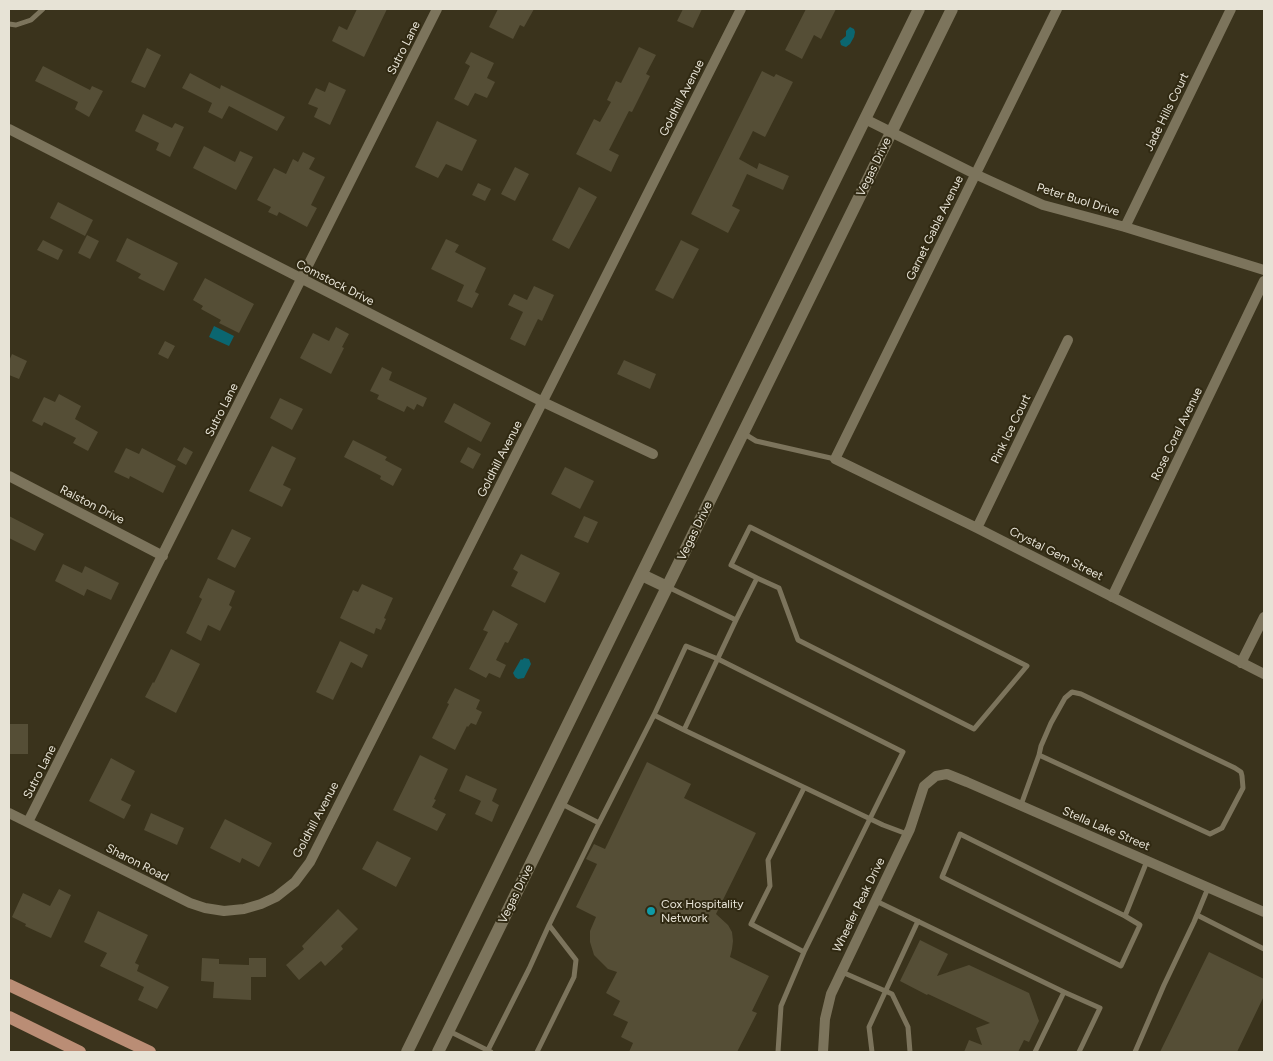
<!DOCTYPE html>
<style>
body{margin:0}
#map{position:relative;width:1273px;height:1061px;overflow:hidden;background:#3a331c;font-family:Figtree,sans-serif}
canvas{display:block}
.frame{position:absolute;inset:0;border:10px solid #e7e3d6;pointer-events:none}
</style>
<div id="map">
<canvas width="1273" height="1061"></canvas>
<div class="frame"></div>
</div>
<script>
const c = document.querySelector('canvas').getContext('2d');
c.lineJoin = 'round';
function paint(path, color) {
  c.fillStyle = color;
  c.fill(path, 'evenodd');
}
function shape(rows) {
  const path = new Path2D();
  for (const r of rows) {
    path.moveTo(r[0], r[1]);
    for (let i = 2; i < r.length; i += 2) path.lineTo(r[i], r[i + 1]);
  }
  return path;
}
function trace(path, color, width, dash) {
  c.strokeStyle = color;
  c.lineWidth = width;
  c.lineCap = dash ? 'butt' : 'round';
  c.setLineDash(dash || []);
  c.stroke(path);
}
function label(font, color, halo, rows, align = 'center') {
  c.font = font + ' Figtree,sans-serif';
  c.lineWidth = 4;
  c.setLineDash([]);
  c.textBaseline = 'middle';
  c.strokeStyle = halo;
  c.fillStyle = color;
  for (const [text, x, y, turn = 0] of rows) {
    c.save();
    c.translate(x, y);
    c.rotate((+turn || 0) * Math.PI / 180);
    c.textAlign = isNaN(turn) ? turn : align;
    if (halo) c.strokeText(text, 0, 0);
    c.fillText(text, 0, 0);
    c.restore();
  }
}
const water = shape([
 [850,27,854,29,855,32,854,37,850,44,846,47,843,46,841,45,840,41,846,36,846,31],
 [214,326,234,336,229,346,209,337],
 [524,658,529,659,531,664,524,678,518,679,515,677,513,673,521,659,522,660]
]);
const building = shape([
 [357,9,387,9,364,57,332,41,339,26,347,30],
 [498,9,534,9,524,27,520,25,513,39,489,27],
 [683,9,702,9,693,28,677,21],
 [806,9,836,9,821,39,814,35,802,59,785,50],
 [639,47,656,55,646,74,650,76,632,112,629,111,609,150,619,155,611,172,576,154,594,119,600,122,611,102,607,100,616,81,621,83],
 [147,48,161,55,145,88,131,82],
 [471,52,494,63,487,78,495,82,487,98,475,93,468,106,454,99,470,66,465,63],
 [43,66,90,90,92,86,103,91,89,117,75,109,78,102,35,81],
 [762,71,774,77,776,74,793,82,765,137,753,131,739,159,757,169,759,163,789,176,783,190,747,174,732,206,740,210,728,233,691,214],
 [190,73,220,89,221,85,285,117,277,131,229,106,222,119,208,112,212,103,182,88],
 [329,82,346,90,330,125,314,117,318,108,308,104,316,88,325,92],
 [143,114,172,128,175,123,184,127,170,157,156,150,159,143,135,131],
 [437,121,477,140,462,171,446,164,438,178,415,167],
 [204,146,235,162,240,151,253,157,236,190,193,168],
 [303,152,315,158,309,169,325,177,311,205,317,208,307,227,279,212,277,216,268,212,271,207,257,200,274,168,286,174,293,159,298,162],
 [515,167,529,174,515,201,501,194],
 [478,183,491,189,485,201,472,195],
 [579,187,597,197,569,249,552,240],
 [58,202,93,220,85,236,50,218],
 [87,235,99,241,90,259,78,253],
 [127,238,178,263,164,291,138,278,141,274,116,261],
 [446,239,459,245,455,252,486,268,475,292,479,294,472,308,457,301,464,285,431,269],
 [43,240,63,250,58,260,37,250],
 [681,240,699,249,673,299,655,290],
 [205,278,254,304,239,333,219,323,221,320,201,309,203,306,193,300],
 [534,286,554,295,542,321,538,319,525,346,510,339,523,312,508,305,514,294,527,300],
 [336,327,349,334,342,347,344,348,331,374,300,358,313,333,329,341],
 [165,341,175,346,168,359,158,354],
 [12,354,27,361,19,379,9,375,9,361],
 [624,360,656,374,650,389,617,374],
 [382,367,392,372,389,380,427,398,423,407,417,404,414,410,407,406,404,412,377,399,379,395,370,391],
 [59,394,81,406,75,419,98,432,88,451,73,443,76,438,44,422,42,426,32,421,44,397,55,402],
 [280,398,303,409,292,430,270,418],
 [454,403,491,423,481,442,444,422],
 [353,440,387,457,385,460,402,469,393,486,380,479,381,476,344,457],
 [272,446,296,458,283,485,291,489,282,507,249,491],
 [184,447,193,452,186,465,177,460],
 [468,447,481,454,473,469,460,462],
 [126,448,139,454,142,448,176,466,163,493,130,476,129,479,114,472],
 [565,467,594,481,580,509,551,494],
 [9,516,44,534,35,551,9,538],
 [584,516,598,522,588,543,574,537],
 [232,529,251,538,235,568,217,559],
 [521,554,560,573,545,603,511,586,518,572,513,569],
 [63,564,82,573,85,566,119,583,111,600,87,589,84,596,55,581],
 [208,578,235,591,229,605,232,607,220,631,208,625,201,641,186,633,202,599,199,597],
 [362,584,393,598,384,618,386,619,381,630,376,628,374,634,340,618,353,590,358,592],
 [493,610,518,624,508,643,505,642,496,660,506,665,500,678,489,673,486,678,469,669,488,632,483,630],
 [340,641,368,655,362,668,351,662,333,700,316,692],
 [171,649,200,664,176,713,145,697,153,682,154,683],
 [455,688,480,700,476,709,482,712,476,725,471,723,468,727,467,726,455,750,432,738,449,704,447,703],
 [9,724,28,724,28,754,9,754],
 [420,755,448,769,434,799,436,800,432,807,446,814,437,831,393,810],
 [111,758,135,771,121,800,131,805,124,819,89,801],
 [647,762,691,784,684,798,756,833,716,914,728,925,732,932,733,941,732,949,730,957,769,976,752,1011,757,1013,737,1052,629,1052,633,1043,621,1037,628,1022,613,1015,620,1001,606,993,617,972,608,969,594,955,590,942,590,931,596,917,576,907,597,864,586,859,594,844,605,849],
 [466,775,497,789,492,801,499,805,492,822,475,814,481,801,459,791],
 [151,813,184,828,177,845,144,830],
 [225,819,272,843,259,867,242,858,240,863,210,848],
 [377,841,411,858,396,887,362,869],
 [59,889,71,895,51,938,25,926,26,924,12,917,23,893,50,906],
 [338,909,358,929,341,946,343,949,325,966,321,961,299,980,286,965,304,949,302,946],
 [98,911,148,935,135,963,139,965,137,971,169,987,157,1009,138,1000,144,987,100,966,107,953,84,942],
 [920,940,948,954,937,976,969,965,1029,993,1039,1021,1029,1042,1024,1040,1018,1052,964,1052,969,1040,982,1045,976,1028,990,1023,928,994,927,995,900,981],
 [1209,952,1264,979,1264,996,1237,1052,1160,1052],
 [202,958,219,959,219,964,249,965,249,958,266,958,266,977,251,977,251,1000,213,998,214,982,201,981]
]);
const service = shape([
 [9,24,16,25,31,20,43,9],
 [743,433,756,441,835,459],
 [668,587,736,620,684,730,883,825,907,834],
 [736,620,757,578,731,565,750,527,1027,666,974,729,798,640,779,588,757,578],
 [654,715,686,646,718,659,903,752,804,952],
 [1021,805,1039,755,1041,746,1051,723,1065,698,1072,692,1081,694,1235,768,1241,772,1242,776,1243,788,1222,828,1210,834,1039,755],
 [599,823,654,715,684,730],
 [876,901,1064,992,1100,1008,1079,1052],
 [1197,915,1264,949],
 [1125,916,960,834,942,877,1121,966,1140,925,1125,916,1147,861],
 [842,972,892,994,908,1027,910,1052],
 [449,1031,491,1052],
 [487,1052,529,969,549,925],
 [537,1052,574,977,576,960,549,925,599,823,560,803],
 [778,1052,781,1006,804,952,751,924,770,886,768,860,804,788],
 [872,1052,869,1027,918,921],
 [1035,1052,1064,992],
 [1135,1052,1164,985,1194,922,1208,888]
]);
const minor = shape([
 [1057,9,835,459,977,528,1264,674],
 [865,119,975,174,1043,205,1125,227,1264,270],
 [9,129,543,402,653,454],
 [1125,227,1231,9],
 [9,476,163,556],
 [977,528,1068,340],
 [1112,597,1264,281],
 [1241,663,1264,617],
 [9,813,190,903,205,908,224,911,244,909,261,904,276,897,295,882,310,862,741,9],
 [28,822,437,9],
 [823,1052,825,1019,831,994,910,829,924,786,936,776,947,774,967,782,1264,912]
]);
const secondary = shape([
 [642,575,667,587],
 [407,1052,919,9],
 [438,1052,952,9]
]);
const primary = shape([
 [9,985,150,1052],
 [9,1017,80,1052]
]);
const markers = [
 [651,911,5,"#0f9aa8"]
];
const streetNames = [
 ["Sutro Lane",404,48,-63],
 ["Goldhill Avenue",682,98,-63],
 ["Jade Hills Court",1167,112,-64],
 ["Vegas Drive",874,167,-64],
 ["Peter Buol Drive",1078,200,17],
 ["Garnet Gable Avenue",935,228,-64],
 ["Comstock Drive",335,283,27],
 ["Sutro Lane",222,410,-63],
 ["Pink Ice Court",1011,429,-64],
 ["Rose Coral Avenue",1177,434,-64],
 ["Goldhill Avenue",500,459,-63],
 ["Ralston Drive",92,505,27],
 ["Vegas Drive",695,531,-64],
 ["Crystal Gem Street",1056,554,27],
 ["Sutro Lane",40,772,-63],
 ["Goldhill Avenue",316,820,-62],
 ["Stella Lake Street",1106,829,23],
 ["Sharon Road",137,863,27],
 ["Vegas Drive",516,894,-64],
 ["Wheeler Peak Drive",859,905,-64]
];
const poiNames = [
 ["Cox Hospitality",661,904],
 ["Network",661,918]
];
paint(water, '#0b6670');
paint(building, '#554e36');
trace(service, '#7c745c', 5);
trace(minor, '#7c745c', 10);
trace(secondary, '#7c745c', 12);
trace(primary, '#ba8d75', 12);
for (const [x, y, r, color] of markers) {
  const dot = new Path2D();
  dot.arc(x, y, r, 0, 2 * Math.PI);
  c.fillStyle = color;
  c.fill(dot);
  trace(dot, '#302912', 2);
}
label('12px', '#e7e3d6', '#302912', streetNames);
label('12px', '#e7e3d6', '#302912', poiNames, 'left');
</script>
